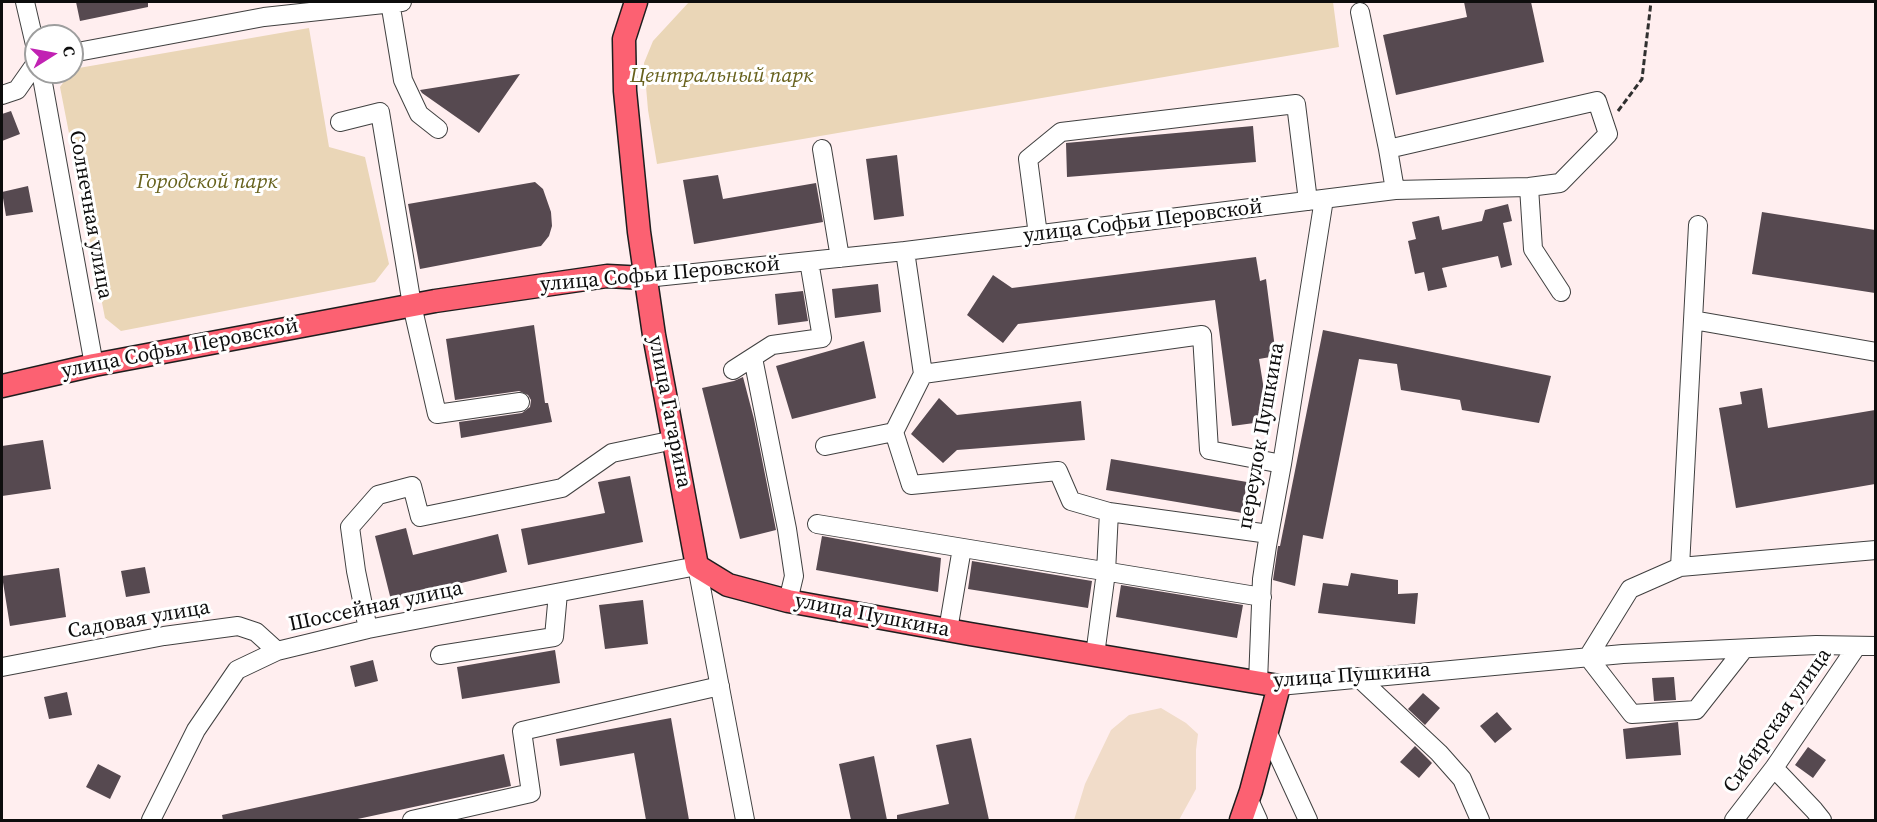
<!DOCTYPE html>
<meta charset="utf-8">
<style>
body{margin:0}
#map{position:relative;width:1877px;height:822px;overflow:hidden;background:#ffeeef;font-family:"Source Serif 4",serif}
canvas{display:block}
.frame{position:absolute;inset:0;border:3px solid #0d0d0d;pointer-events:none}
.north{position:absolute;left:24px;top:24px;width:60px;height:60px;box-sizing:border-box;background:#fff;border:2px solid #9e9e9e;border-radius:50%;rotate:79deg;font-size:16px;font-weight:700;line-height:24px;text-align:center;color:#0d0d0d}
.north::after{content:'';display:block;margin:auto;width:21px;height:27px;background:#c122b3;clip-path:polygon(50% 0,100% 100%,50% 72%,0 100%)}
</style>
<div id="map">
<canvas width="1877" height="822"></canvas>
<div class="frame"></div>
<div class="north">С</div>
</div>
<script>
const c = document.querySelector('canvas').getContext('2d');
c.lineJoin = 'round';
function paint(path, color) {
  c.fillStyle = color;
  c.fill(path, 'evenodd');
}
function shape(rows) {
  const path = new Path2D();
  for (const r of rows) {
    path.moveTo(r[0], r[1]);
    for (let i = 2; i < r.length; i += 2) path.lineTo(r[i], r[i + 1]);
  }
  return path;
}
function trace(path, color, width, dash) {
  c.strokeStyle = color;
  c.lineWidth = width;
  c.lineCap = dash ? 'butt' : 'round';
  c.setLineDash(dash || []);
  c.stroke(path);
}
function label(font, color, halo, rows, align = 'center') {
  c.font = font + ' "Source Serif 4",serif';
  c.lineWidth = 6;
  c.setLineDash([]);
  c.textBaseline = 'middle';
  c.strokeStyle = halo;
  c.fillStyle = color;
  for (const [text, x, y, turn = 0] of rows) {
    c.save();
    c.translate(x, y);
    c.rotate((+turn || 0) * Math.PI / 180);
    c.textAlign = isNaN(turn) ? turn : align;
    if (halo) c.strokeText(text, 0, 0);
    c.fillText(text, 0, 0);
    c.restore();
  }
}
const green = shape([
 [689,2,1333,2,1339,47,657,164,648,110,644,63,653,41],
 [309,28,329,147,365,157,389,264,375,282,121,331,105,318,60,87,73,69]
]);
const pitch = shape([
 [1161,708,1186,723,1198,734,1196,750,1196,789,1179,820,1074,820,1085,784,1111,730,1129,715]
]);
const building = shape([
 [76,2,148,2,148,7,80,21],
 [1464,2,1531,2,1544,62,1396,95,1383,35,1467,17],
 [520,74,479,133,422,93,420,90],
 [11,111,20,134,2,141,2,114],
 [1253,126,1256,162,1067,177,1066,143],
 [897,155,904,216,874,220,866,159],
 [718,175,723,199,816,183,823,222,694,244,683,180],
 [535,182,543,189,551,212,552,226,549,236,541,246,420,269,408,204],
 [28,186,33,212,6,216,2,192],
 [1508,204,1512,221,1503,223,1512,265,1501,268,1498,256,1442,268,1447,287,1428,291,1424,272,1415,274,1408,241,1416,239,1412,222,1439,216,1442,230,1482,221,1485,210],
 [1762,212,1875,230,1875,293,1752,274],
 [1256,257,1260,281,1266,279,1276,356,1259,359,1269,421,1232,426,1215,300,1018,324,1003,343,967,315,993,275,1012,288],
 [878,284,881,312,835,318,832,289],
 [803,291,808,321,778,325,775,294],
 [534,325,545,403,548,403,552,422,461,438,459,422,522,413,530,407,531,400,528,395,519,391,455,400,446,339],
 [1323,330,1551,376,1539,423,1462,410,1460,400,1401,390,1397,364,1359,359,1323,539,1303,535,1295,586,1273,580,1278,546,1280,546],
 [864,341,876,398,792,419,776,366],
 [743,377,754,419,776,530,740,539,702,388,734,381],
 [1762,388,1768,428,1875,410,1875,484,1736,508,1719,408,1742,404,1740,392],
 [939,398,957,415,1081,401,1085,440,957,450,943,463,911,434],
 [43,440,51,489,2,496,2,446],
 [1111,459,1247,482,1242,513,1106,490],
 [630,476,643,542,528,565,521,529,605,513,598,482],
 [406,528,413,555,498,534,507,572,391,600,375,536],
 [822,536,941,558,938,592,816,570],
 [972,561,1092,581,1088,608,968,589],
 [145,567,150,593,126,597,121,571],
 [59,568,66,617,10,626,2,576],
 [1351,573,1398,580,1398,594,1418,593,1415,624,1318,613,1323,583,1348,586],
 [1121,585,1243,605,1237,638,1116,617],
 [643,600,648,644,605,649,599,605],
 [555,650,560,683,462,699,457,667],
 [373,660,378,681,355,687,350,666],
 [1674,677,1676,700,1654,701,1652,678],
 [67,692,72,715,49,719,44,697],
 [1423,693,1440,708,1425,725,1408,709],
 [1497,712,1512,729,1495,743,1480,726],
 [671,718,689,820,646,820,634,753,560,766,556,739],
 [1678,722,1681,755,1626,759,1623,729],
 [971,738,989,820,897,820,897,815,949,804,936,745],
 [1415,746,1432,763,1419,778,1400,762],
 [1808,747,1826,760,1813,778,1795,765],
 [504,754,511,786,353,820,223,820,222,815],
 [874,756,887,820,851,820,839,764],
 [98,764,121,776,110,799,86,787]
]);
const path = shape([
 [1618,111,1642,79,1651,2]
]);
const minor = shape([
 [25,2,36,49],
 [390,2,403,80,419,114,438,129],
 [1360,12,1388,149,1395,190],
 [72,53,264,17,402,2],
 [41,72,94,365],
 [2,95,17,90,36,63],
 [340,122,380,112,412,305,437,414,520,402],
 [822,149,840,258],
 [1529,187,1533,249,1561,292],
 [1698,225,1680,567,1630,589,1588,657,1632,714,1696,710,1744,649],
 [1038,235,1028,159,1061,132,1296,104,1308,201],
 [905,251,923,374,1202,335,1209,450,1282,464],
 [646,278,905,251,1395,190,1529,187,1560,183,1608,134,1597,101,1388,149],
 [1693,320,1876,352],
 [753,358,787,529,794,576,788,601],
 [733,370,772,345,822,338,809,261],
 [894,432,911,485,1058,471,1071,501,1109,512,1106,572,1095,655],
 [825,446,894,432,923,374],
 [1109,512,1269,534],
 [817,524,1262,597],
 [1680,567,1876,550],
 [368,629,356,571,350,527,378,495,412,486,420,517,562,488,612,453,674,440],
 [948,630,962,548],
 [440,655,554,637,558,593],
 [2,667,164,636,238,626,256,632,277,651],
 [1358,677,1439,753,1462,779,1480,820],
 [1258,682,1262,579,1267,546,1282,464,1324,199],
 [1279,686,1623,654,1816,645,1876,646],
 [1267,731,1308,820],
 [1774,768,1814,810,1822,820],
 [1248,798,1258,820],
 [151,820,196,730,237,670,277,651,368,629,697,566,745,820],
 [412,820,531,793,522,731,720,686],
 [1734,820,1774,768,1857,646]
]);
const major = shape([
 [636,2,624,39,625,91,639,232,654,335,697,566,728,585,788,601,970,634,1279,686,1251,791,1241,820],
 [2,386,94,365,435,301,607,276,646,278]
]);
const parkNames = [
 ["Центральный парк",722,77],
 ["Городской парк",207,183]
];
const streetNames = [
 ["Солнечная улица",90,215,80],
 ["улица Софьи Перовской",1143,222,-7],
 ["улица Софьи Перовской",660,275,-5],
 ["улица Софьи Перовской",180,349,-11],
 ["улица Гагарина",669,412,79],
 ["переулок Пушкина",1262,436,-80],
 ["Шоссейная улица",376,607,-12],
 ["улица Пушкина",872,616,11],
 ["Садовая улица",139,620,-10],
 ["улица Пушкина",1352,676,-4],
 ["Сибирская улица",1778,721,-55]
];
paint(green, '#ead6b7');
paint(pitch, '#f1dcc9');
paint(building, '#564950');
trace(minor, '#404040', 20);
trace(major, '#1e1e1e', 25);
trace(path, '#2f2f2f', 3, [6, 3]);
trace(minor, '#fff', 18);
trace(major, '#fc6172', 22);
label('italic 21px', '#67611c', '#fff', parkNames);
label('21px', '#0d0d0d', '#fff', streetNames);
</script>
